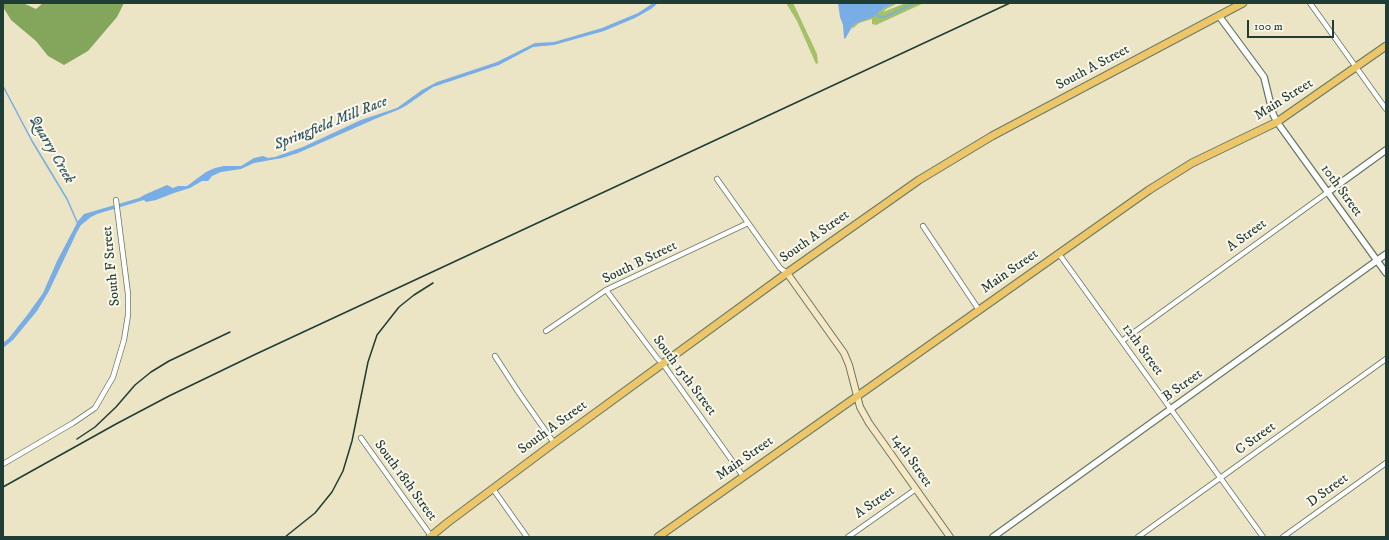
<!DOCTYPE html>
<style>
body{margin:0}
#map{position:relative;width:1389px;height:540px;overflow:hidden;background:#ece5c5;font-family:"IM FELL DW Pica",serif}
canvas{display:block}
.frame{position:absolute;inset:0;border:4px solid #1f3d34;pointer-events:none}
.scale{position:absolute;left:1247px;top:20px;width:87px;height:18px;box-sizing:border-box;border:2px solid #1f3d34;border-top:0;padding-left:5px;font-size:12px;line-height:14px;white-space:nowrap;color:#1f3d34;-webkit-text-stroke:3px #fbf7ec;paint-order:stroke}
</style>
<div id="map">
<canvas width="1389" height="540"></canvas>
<div class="frame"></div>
<div class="scale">100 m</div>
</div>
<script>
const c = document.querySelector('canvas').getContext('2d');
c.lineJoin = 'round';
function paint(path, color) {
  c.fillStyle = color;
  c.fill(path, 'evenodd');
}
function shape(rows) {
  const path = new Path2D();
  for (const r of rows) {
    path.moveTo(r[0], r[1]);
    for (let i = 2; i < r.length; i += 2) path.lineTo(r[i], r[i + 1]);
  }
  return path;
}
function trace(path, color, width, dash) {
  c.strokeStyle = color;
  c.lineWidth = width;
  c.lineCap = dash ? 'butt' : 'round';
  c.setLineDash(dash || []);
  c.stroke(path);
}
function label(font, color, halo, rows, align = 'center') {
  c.font = font + ' "IM FELL DW Pica",serif';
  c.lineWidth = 4;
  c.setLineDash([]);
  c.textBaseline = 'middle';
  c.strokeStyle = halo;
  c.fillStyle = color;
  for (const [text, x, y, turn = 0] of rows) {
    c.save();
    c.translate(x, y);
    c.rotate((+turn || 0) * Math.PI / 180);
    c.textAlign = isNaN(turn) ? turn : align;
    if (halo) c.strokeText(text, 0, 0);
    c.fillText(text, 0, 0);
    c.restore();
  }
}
const green = shape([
 [786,3,793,3,795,7,817,54,818,63,816,64,797,21],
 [894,3,898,3,886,9,883,12,906,3,924,3,876,25,872,24,872,19,859,23,852,29,853,25,859,21,873,16,884,8]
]);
const forest = shape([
 [3,3,23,3,36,9,43,3,124,3,117,17,88,51,64,65,48,56,36,41,11,20,3,7]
]);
const water = shape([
 [653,3,658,3,651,9,635,18,604,31,554,45,533,47,499,65,433,87,427,91,407,105,400,109,375,119,298,153,282,158,254,163,241,169,221,172,212,176,208,181,202,181,190,188,174,193,156,200,146,202,144,200,97,214,91,217,81,225,77,232,49,291,37,311,13,340,3,348,3,343,9,338,28,314,43,293,57,261,78,221,84,214,139,198,144,195,167,185,173,188,178,186,187,186,206,172,215,168,224,166,241,166,254,158,263,156,268,158,275,157,303,147,361,120,397,108,422,90,437,82,497,62,535,43,554,42,602,28,638,13],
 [838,3,894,3,884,8,873,17,856,23,852,27,845,39,844,38,843,25,840,17]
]);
const stream = shape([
 [876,14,879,17,885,17,915,3],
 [3,86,32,141,67,199,78,224]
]);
const minor = shape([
 [1310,3,1386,109],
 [717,179,780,268,787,273],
 [923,226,979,310],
 [1059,254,1263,537],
 [606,290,657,358,663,364,743,476],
 [546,331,606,290,748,223],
 [1122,341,1328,192],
 [495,356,519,393,554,443],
 [361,438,431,536],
 [3,464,73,423,95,408,113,377,124,340,128,315,128,294,116,200],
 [493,489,527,537],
 [848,537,916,489],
 [1138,537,1386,359],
 [1283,537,1386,463]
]);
const tertiary = shape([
 [1219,16,1264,77,1273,114,1277,122,1386,273],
 [1328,192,1386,150],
 [993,537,1386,254]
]);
const secondary = shape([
 [787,273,844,353,849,365,860,407,869,423,950,537]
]);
const primary = shape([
 [430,537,447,523,554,443,787,273,919,180,992,136,1243,3],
 [658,537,1149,190,1192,163,1277,122,1386,46]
]);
const rail = shape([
 [77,439,95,427,116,407,135,385,151,372,169,361,230,332],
 [3,487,116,424,169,396,256,354,1010,3],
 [285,537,315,513,332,492,343,471,352,441,368,362,377,335,399,307,414,295,433,283]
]);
const streetNames = [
 ["South A Street",1093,68,-28],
 ["Main Street",1284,100,-32],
 ["10th Street",1341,191,54],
 ["A Street",1247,236,-36],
 ["South A Street",815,237,-35],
 ["South B Street",640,263,-26],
 ["South F Street",112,266,-96],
 ["Main Street",1010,272,-35],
 ["12th Street",1142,350,54],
 ["South 15th Street",684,376,53],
 ["B Street",1183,386,-36],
 ["South A Street",553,428,-36],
 ["C Street",1256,439,-36],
 ["Main Street",745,459,-35],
 ["14th Street",911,461,55],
 ["South 18th Street",405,481,54],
 ["D Street",1328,491,-36],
 ["A Street",875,503,-35]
];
const waterNames = [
 ["Springfield Mill Race",331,124,-22],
 ["Quarry Creek",51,150,60]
];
paint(green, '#a4c068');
paint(forest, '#83a65c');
paint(water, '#78ade6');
trace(stream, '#78ade6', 1.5);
trace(minor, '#677867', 6);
trace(tertiary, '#677867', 8);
trace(secondary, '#677867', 8);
trace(primary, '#677867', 9);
trace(minor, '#fff', 4.5);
trace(tertiary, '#fff', 5.5);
trace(secondary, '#f7e8c3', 6);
trace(primary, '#ecc669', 7);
trace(rail, '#1f3d34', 1.5);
label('14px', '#1f3d34', '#fbf7ec', streetNames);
label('italic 15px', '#355960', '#fbf7ec', waterNames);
</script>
